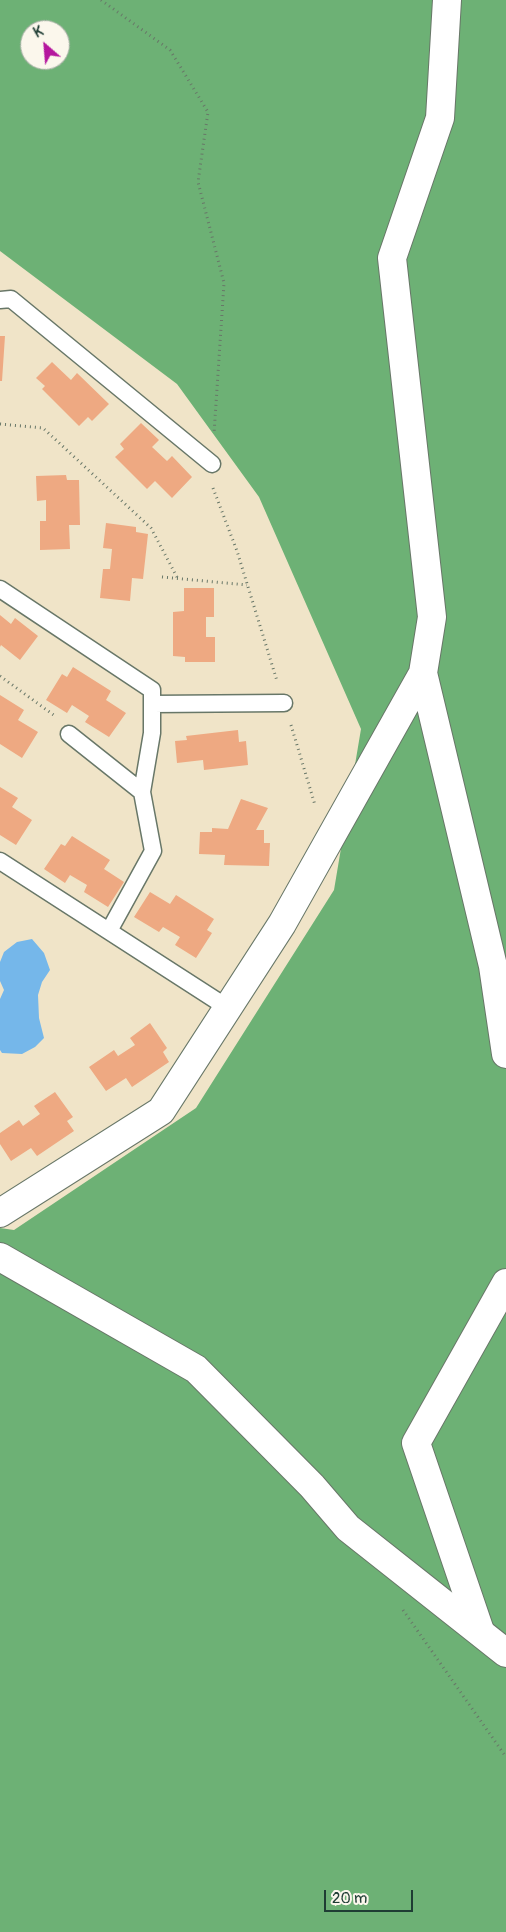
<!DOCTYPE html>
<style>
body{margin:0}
#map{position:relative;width:506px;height:1932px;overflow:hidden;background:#f0e4c8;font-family:Pangolin,sans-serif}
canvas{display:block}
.north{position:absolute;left:20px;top:20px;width:50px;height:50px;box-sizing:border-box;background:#fbf7ec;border:1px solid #a3ada2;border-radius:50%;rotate:333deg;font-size:14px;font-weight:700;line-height:20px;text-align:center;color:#1f3d34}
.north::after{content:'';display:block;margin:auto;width:18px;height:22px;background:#b5179e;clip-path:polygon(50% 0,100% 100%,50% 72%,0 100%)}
.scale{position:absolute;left:324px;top:1890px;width:89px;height:22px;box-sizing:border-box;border:2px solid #1f3d34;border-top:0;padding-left:6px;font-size:15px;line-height:18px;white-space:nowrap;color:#1f3d34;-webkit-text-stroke:4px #fbf7ec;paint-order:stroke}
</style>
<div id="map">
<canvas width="506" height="1932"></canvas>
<div class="north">K</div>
<div class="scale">20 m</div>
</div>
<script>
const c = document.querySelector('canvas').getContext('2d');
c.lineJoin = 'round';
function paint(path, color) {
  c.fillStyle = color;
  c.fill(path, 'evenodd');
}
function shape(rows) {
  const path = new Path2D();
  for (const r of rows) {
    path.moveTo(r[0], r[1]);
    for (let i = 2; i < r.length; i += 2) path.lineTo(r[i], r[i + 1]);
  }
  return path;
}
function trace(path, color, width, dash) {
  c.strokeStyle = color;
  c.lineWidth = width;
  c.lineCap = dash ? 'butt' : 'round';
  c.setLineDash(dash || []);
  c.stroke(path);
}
const forest = shape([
 [0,0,506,0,506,1932,0,1932,0,1228,14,1230,196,1108,334,890,361,729,259,497,177,384,0,251],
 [30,30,60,30,60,60,30,60]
]);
const water = shape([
 [32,939,44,953,50,970,42,982,38,995,39,1018,44,1038,35,1047,22,1054,2,1053,0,1050,0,999,4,990,0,981,0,962,4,952,17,942]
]);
const building = shape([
 [0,336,5,336,2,381,0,381],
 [52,362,71,380,77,373,109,404,92,421,88,417,79,426,42,389,45,386,36,378],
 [141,423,159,440,152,447,167,461,172,456,192,477,172,498,155,481,147,489,115,457,124,449,120,444],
 [66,475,67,480,79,480,80,525,69,525,70,549,40,550,40,521,46,521,46,500,37,501,36,476],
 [106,523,136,527,136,532,148,534,143,579,132,578,130,601,100,598,103,569,110,569,112,549,103,548],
 [184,588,214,588,214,617,206,617,206,637,215,637,215,662,185,662,185,657,173,656,173,612,184,611],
 [0,615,11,624,15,618,38,636,20,660,1,645,0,647],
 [73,667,111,691,106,700,126,713,109,737,85,722,89,716,72,705,67,713,46,700,62,674,67,677],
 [0,695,24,710,18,720,38,732,22,758,0,744],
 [238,730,239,742,246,741,248,765,204,770,203,760,177,763,175,741,187,740,186,736],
 [0,787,18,798,12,807,32,820,16,845,0,835],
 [241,799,268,808,256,830,264,830,264,843,270,843,269,866,224,865,225,855,199,854,200,832,212,832,212,828,228,829],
 [72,836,110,860,104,869,124,882,108,907,84,892,87,885,70,875,65,883,44,869,61,844,65,846],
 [150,892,170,904,176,895,214,919,207,930,212,933,196,958,175,945,180,937,163,927,159,932,134,917],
 [150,1023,167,1048,163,1052,169,1062,132,1087,126,1078,106,1091,89,1067,114,1050,118,1056,135,1045,130,1038],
 [55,1092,73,1117,67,1121,74,1131,37,1156,31,1148,11,1161,0,1144,0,1133,19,1120,23,1126,40,1114,34,1106]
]);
const path = shape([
 [101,0,170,50,208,112,198,182,224,283,214,434],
 [0,424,43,428,151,528,178,579],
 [213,488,237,551,277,681],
 [162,577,247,585],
 [0,676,55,716],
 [291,725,315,805],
 [403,1610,506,1757]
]);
const service = shape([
 [0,300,11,299,212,464],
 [0,589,152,690,152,733,142,792,153,851,109,931],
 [152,704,284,703],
 [69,734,142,792],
 [0,861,228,1008]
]);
const minor = shape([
 [447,0,440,118,392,258,432,617,423,673,493,966,506,1054],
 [0,1213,161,1111,282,924,423,673],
 [480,1631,416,1443,506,1283]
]);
const tertiary = shape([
 [0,1257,196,1369,312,1486,348,1528,506,1653]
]);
paint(forest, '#6db175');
paint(water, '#75b7ea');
paint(building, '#eea982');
trace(service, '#687768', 19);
trace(minor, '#687768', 30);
trace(tertiary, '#687768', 30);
trace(path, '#687768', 3, [1, 4]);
trace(service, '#fff', 16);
trace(minor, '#fff', 28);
trace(tertiary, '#fff', 28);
</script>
